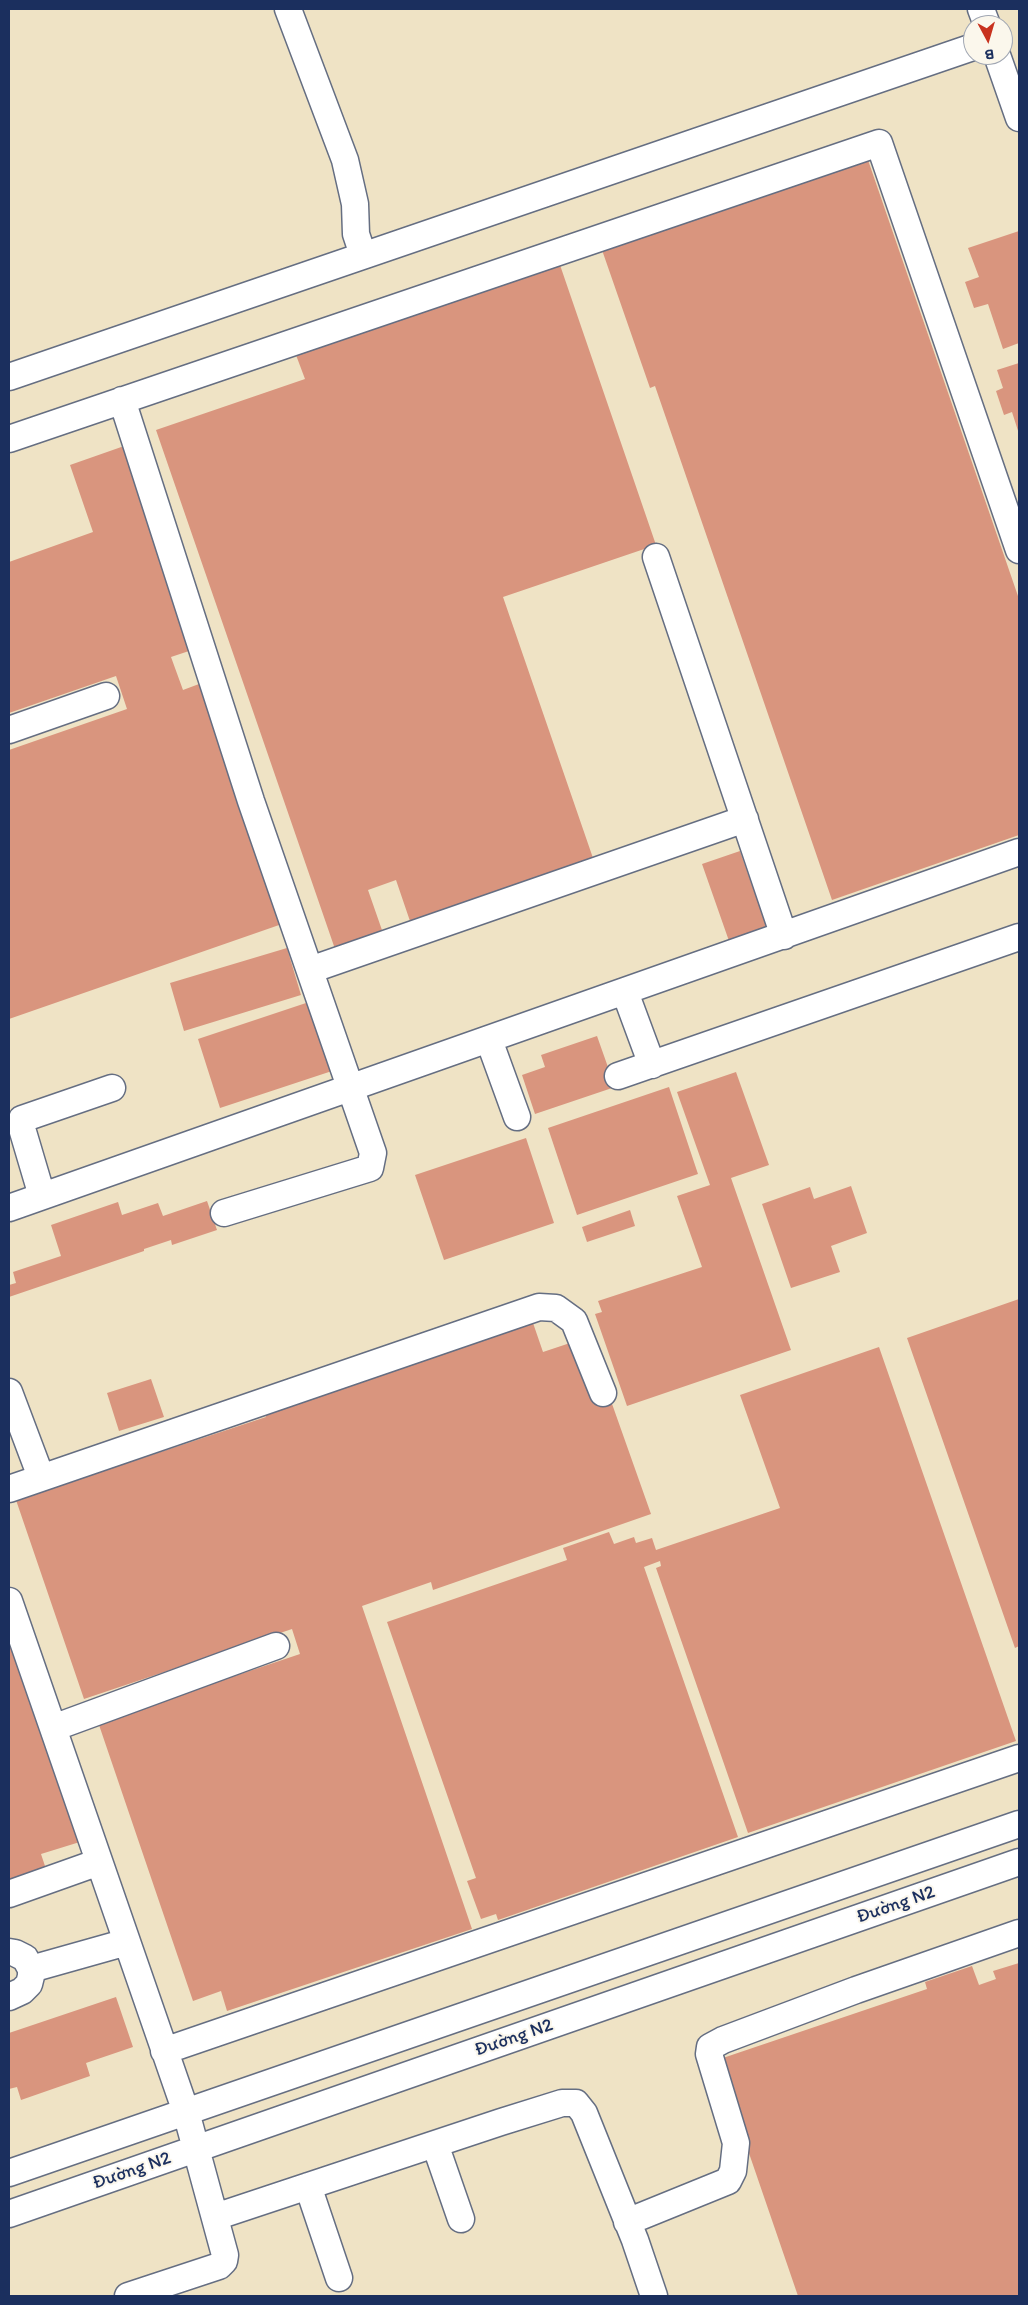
<!DOCTYPE html>
<meta charset="utf-8">
<style>
body{margin:0}
#map{position:relative;width:1028px;height:2305px;overflow:hidden;background:#efe3c5;font-family:Itim,sans-serif}
canvas{display:block}
.frame{position:absolute;inset:0;border:10px solid #1b2f5e;pointer-events:none}
.north{position:absolute;left:963px;top:15px;width:50px;height:50px;box-sizing:border-box;background:#fbf7ec;border:1px solid #a1a7b3;border-radius:50%;rotate:174deg;font-size:14px;font-weight:700;line-height:20px;text-align:center;color:#1b2f5e}
.north::after{content:'';display:block;margin:auto;width:18px;height:22px;background:#c8321e;clip-path:polygon(50% 0,100% 100%,50% 72%,0 100%)}
</style>
<div id="map">
<canvas width="1028" height="2305"></canvas>
<div class="frame"></div>
<div class="north">B</div>
</div>
<script>
const c = document.querySelector('canvas').getContext('2d');
c.lineJoin = 'round';
function paint(path, color) {
  c.fillStyle = color;
  c.fill(path, 'evenodd');
}
function shape(rows) {
  const path = new Path2D();
  for (const r of rows) {
    path.moveTo(r[0], r[1]);
    for (let i = 2; i < r.length; i += 2) path.lineTo(r[i], r[i + 1]);
  }
  return path;
}
function trace(path, color, width, dash) {
  c.strokeStyle = color;
  c.lineWidth = width;
  c.lineCap = dash ? 'butt' : 'round';
  c.setLineDash(dash || []);
  c.stroke(path);
}
function label(font, color, halo, rows, align = 'center') {
  c.font = font + ' Itim,sans-serif';
  c.lineWidth = 4;
  c.setLineDash([]);
  c.textBaseline = 'middle';
  c.strokeStyle = halo;
  c.fillStyle = color;
  for (const [text, x, y, turn = 0] of rows) {
    c.save();
    c.translate(x, y);
    c.rotate((+turn || 0) * Math.PI / 180);
    c.textAlign = isNaN(turn) ? turn : align;
    if (halo) c.strokeText(text, 0, 0);
    c.fillText(text, 0, 0);
    c.restore();
  }
}
const building = shape([
 [868,160,1019,599,1019,835,832,900,655,386,650,388,602,250],
 [1019,231,1019,343,1003,349,988,304,974,308,965,282,979,277,968,248],
 [560,265,656,545,503,597,594,861,411,924,396,880,368,890,383,933,335,949,156,430,305,379,296,355],
 [1019,363,1019,434,1012,412,1004,415,996,391,1003,388,997,370],
 [127,445,198,648,171,657,183,690,199,684,282,924,9,1019,9,750,127,709,116,676,9,713,9,562,93,532,70,465],
 [740,851,767,928,729,941,702,864],
 [287,948,301,995,184,1031,170,983],
 [309,1002,332,1071,220,1108,198,1039],
 [597,1036,615,1087,535,1114,522,1075,545,1067,541,1055],
 [736,1072,769,1165,731,1178,791,1350,627,1406,595,1314,602,1312,598,1301,702,1267,677,1196,710,1185,677,1092],
 [669,1087,698,1174,577,1215,548,1128],
 [526,1138,554,1223,444,1260,415,1175],
 [851,1186,867,1233,831,1246,840,1272,791,1288,762,1204,810,1187,814,1199],
 [207,1201,217,1230,172,1245,171,1240,144,1249,144,1251,9,1297,9,1285,16,1283,13,1272,61,1256,51,1225,118,1202,122,1215,158,1203,163,1216],
 [630,1210,635,1226,587,1242,582,1227],
 [1019,1299,1019,1646,1015,1648,907,1338],
 [533,1323,543,1352,579,1340,611,1401,651,1514,433,1590,431,1582,362,1606,472,1929,227,2011,221,1991,193,2001,98,1722,300,1654,292,1629,84,1699,16,1500,266,1417,264,1411,362,1378,363,1382],
 [879,1347,1016,1741,748,1833,656,1568,661,1566,660,1561,644,1567,738,1837,498,1920,496,1914,481,1919,467,1881,476,1878,387,1622,567,1560,563,1548,609,1532,614,1544,634,1537,636,1543,652,1538,656,1550,780,1508,740,1395],
 [151,1379,164,1417,119,1431,107,1393],
 [9,1627,83,1841,41,1854,47,1872,9,1885],
 [1019,1963,1019,2296,798,2296,717,2060,927,1989,925,1982,972,1966,979,1985,996,1979,993,1971],
 [116,1997,133,2047,86,2063,90,2076,21,2100,17,2087,9,2089,9,2033]
]);
const minor = shape([
 [288,9,345,160,355,204,356,234,363,255],
 [981,9,987,25],
 [997,55,1019,118],
 [9,377,973,47],
 [122,400,251,801,373,1153,370,1168,224,1213],
 [9,439,879,143,1019,550],
 [656,557,784,936],
 [9,730,106,696],
 [310,970,745,819],
 [625,992,652,1065],
 [489,1040,517,1117],
 [618,1076,1019,937],
 [42,1196,21,1125,22,1119,112,1088],
 [9,1208,1019,852],
 [9,1392,41,1477],
 [9,1489,539,1307,556,1308,574,1321,603,1393],
 [9,1601,186,2112,225,2255,224,2261,219,2266,128,2296],
 [53,1728,276,1646],
 [9,1894,99,1862],
 [9,1952,15,1953,25,1958,31,1969,31,1976,29,1984,22,1991,9,1997],
 [31,1969,127,1942],
 [164,2051,1019,1758],
 [435,2144,461,2219],
 [9,2173,1019,1824],
 [308,2186,339,2278],
 [9,2214,1019,1862],
 [215,2217,501,2122,562,2103,576,2103,584,2113,635,2240,654,2296],
 [627,2222,728,2181,733,2171,736,2143,709,2054,710,2047,723,2040,856,1990,1019,1933]
]);
const streetNames = [
 ["Đường N2",896,1905,-19],
 ["Đường N2",514,2038,-19],
 ["Đường N2",132,2171,-19]
];
paint(building, '#d9957e');
trace(minor, '#656e82', 29);
trace(minor, '#fff', 26);
label('19px', '#1b2f5e', '#fbf7ec', streetNames);
</script>
